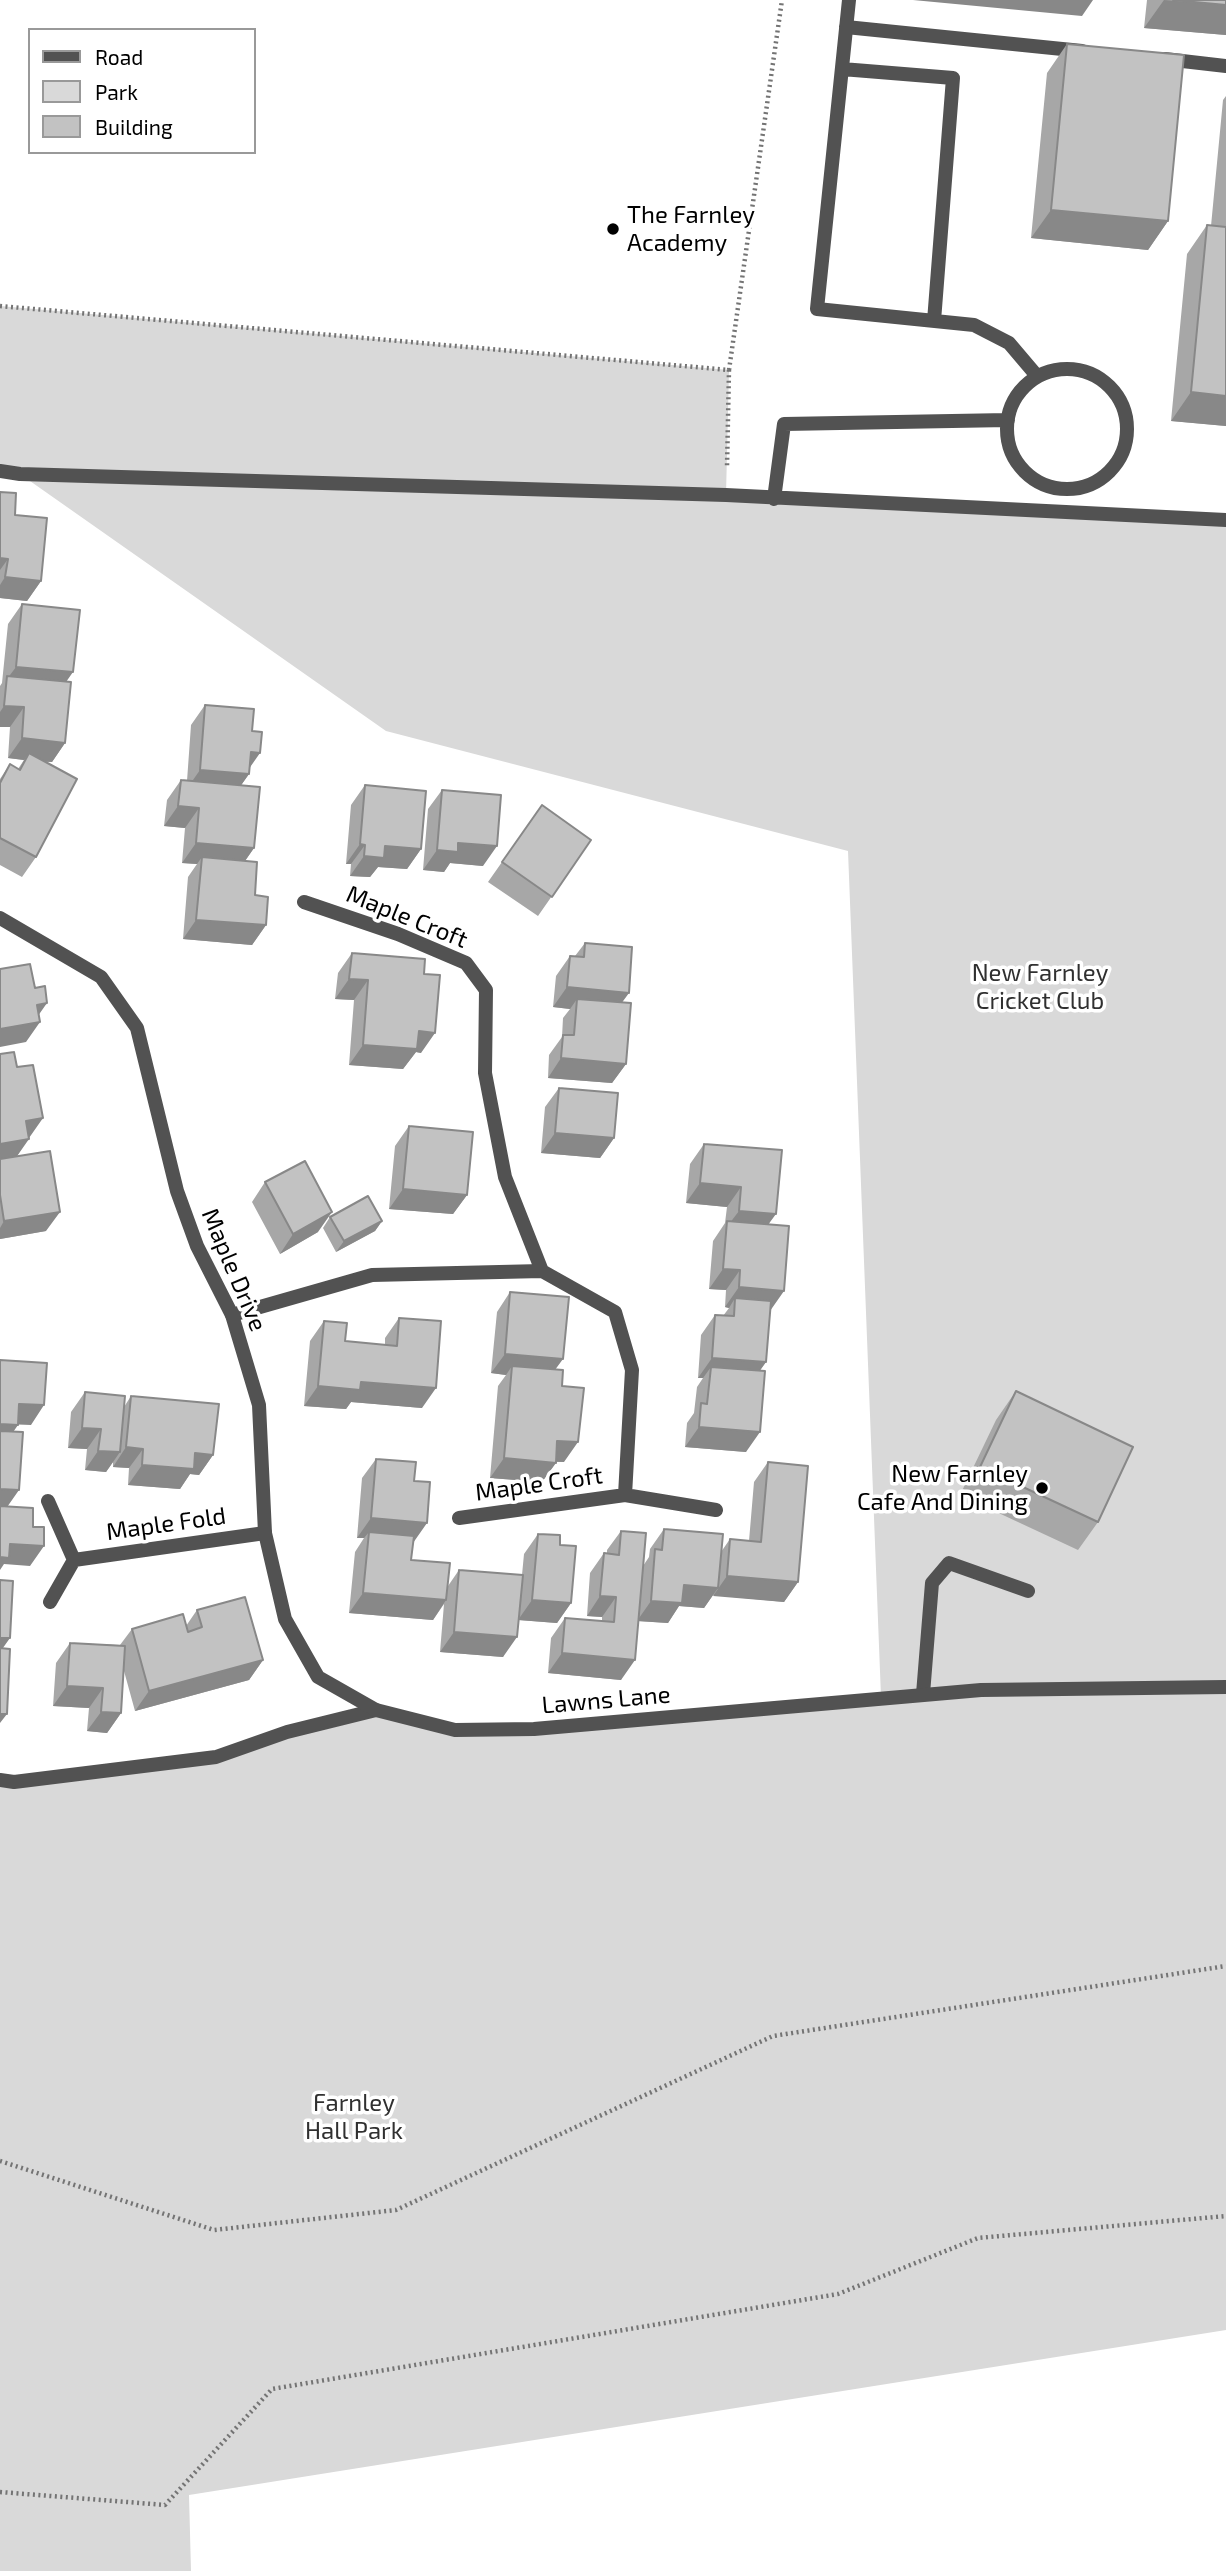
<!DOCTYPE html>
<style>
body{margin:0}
#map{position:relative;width:1226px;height:2571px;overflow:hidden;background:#fff;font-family:"Exo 2",sans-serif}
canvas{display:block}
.legend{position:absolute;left:28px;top:28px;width:228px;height:126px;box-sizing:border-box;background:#fff;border:2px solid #999;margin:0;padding:9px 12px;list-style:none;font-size:21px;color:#000}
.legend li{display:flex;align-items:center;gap:14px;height:35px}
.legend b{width:35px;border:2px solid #999}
</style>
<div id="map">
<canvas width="1226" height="2571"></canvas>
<ul class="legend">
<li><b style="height:9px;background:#525252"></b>Road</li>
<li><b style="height:19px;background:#d9d9d9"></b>Park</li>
<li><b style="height:19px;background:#c2c2c2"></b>Building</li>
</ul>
</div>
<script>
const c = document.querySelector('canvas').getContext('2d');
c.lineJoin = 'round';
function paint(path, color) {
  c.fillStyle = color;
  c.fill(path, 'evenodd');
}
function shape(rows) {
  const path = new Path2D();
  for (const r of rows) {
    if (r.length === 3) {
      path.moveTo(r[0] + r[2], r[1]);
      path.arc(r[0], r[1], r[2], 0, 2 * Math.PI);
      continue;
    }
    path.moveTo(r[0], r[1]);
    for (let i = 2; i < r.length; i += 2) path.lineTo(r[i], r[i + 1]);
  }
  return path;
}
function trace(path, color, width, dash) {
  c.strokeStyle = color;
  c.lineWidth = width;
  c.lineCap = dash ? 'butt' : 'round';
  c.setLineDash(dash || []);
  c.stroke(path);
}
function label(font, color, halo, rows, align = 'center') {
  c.font = font + ' "Exo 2",sans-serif';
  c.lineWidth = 7;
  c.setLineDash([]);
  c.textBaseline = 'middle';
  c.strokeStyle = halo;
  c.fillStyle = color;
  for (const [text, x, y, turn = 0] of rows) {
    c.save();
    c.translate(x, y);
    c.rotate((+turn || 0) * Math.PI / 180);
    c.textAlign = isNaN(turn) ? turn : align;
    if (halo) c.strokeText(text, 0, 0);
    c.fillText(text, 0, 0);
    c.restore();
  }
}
const green = shape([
 [0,306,729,370,726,495,1226,520,1226,2330,189,2495,191,2571,0,2571,0,1780,216,1757,376,1710,455,1730,881,1697,848,851,386,731,20,474,0,471]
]);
const path = shape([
 [0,306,729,370,727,467],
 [729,370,782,0],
 [0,2161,214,2230,396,2210,773,2036,1226,1966],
 [0,2492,165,2505,272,2389,838,2294,978,2238,1226,2216]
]);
const service = shape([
 [849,0,817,309,974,325,1009,343,1037,376],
 [846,27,1082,51],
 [1165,59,1226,66],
 [842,69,953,78,934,321],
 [1067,429,60],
 [0,471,20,474,726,495,1226,520],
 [774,499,784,424,1008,420],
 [923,1694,932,1583,949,1563,1028,1591]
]);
const minor = shape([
 [232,1315,372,1275,542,1271,505,1177,485,1073,486,990,466,963,398,934,304,902],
 [625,1495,716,1510],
 [48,1501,74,1560],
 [459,1518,625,1495,632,1370,615,1312,542,1271],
 [50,1602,74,1560,265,1533],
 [0,1780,14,1782,216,1757,287,1732,376,1710]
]);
const tertiary = shape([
 [0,918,101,977,137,1028,177,1191,197,1246,232,1315,259,1405,265,1533,285,1619,318,1677,376,1710,455,1730,534,1729,981,1690,1226,1687]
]);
const wall = shape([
 [1147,0,1226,0,1226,35,1144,28],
 [1067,44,1168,221,1148,250,1031,238,1047,73],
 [1226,96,1226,426,1171,421,1187,254,1207,225,1211,226,1223,100],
 [0,492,15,515,41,581,27,601,0,598],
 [22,604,67,682,65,743,52,762,46,762,36,857,22,877,0,865,0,779,10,764,18,769,24,760,8,758,10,727,0,727,0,686,2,683,8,624],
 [205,705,249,769,249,774,241,785,254,848,245,861,255,895,266,925,252,945,183,939,188,877,197,864,182,863,185,828,164,826,167,800,181,780,187,781,191,725],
 [365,785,421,849,407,869,378,867,370,877,350,876,351,864,346,864,351,805],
 [442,790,483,866,450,863,444,872,423,870,428,809],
 [542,805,591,840,538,916,488,882],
 [585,943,622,1002,626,1064,612,1083,548,1078,549,1055,562,1037,563,1018,570,1009,553,1007,556,976,570,956,575,956],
 [352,953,424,974,421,1053,416,1052,403,1069,349,1065,354,1000,335,999,338,973],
 [0,1054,28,1138,17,1156,46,1231,0,1239],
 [559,1088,614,1138,600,1158,541,1153,545,1107],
 [409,1126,467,1195,453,1214,389,1209,395,1146],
 [704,1144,782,1150,769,1224,770,1311,766,1362,759,1371,746,1452,685,1447,687,1423,694,1413,697,1387,703,1378,698,1378,701,1335,715,1315,723,1316,729,1308,725,1307,726,1290,709,1289,713,1241,725,1223,727,1207,686,1203,690,1164],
 [265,1182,318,1232,280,1254,252,1202],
 [330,1217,382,1221,375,1231,336,1252,323,1228],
 [510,1292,555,1370,562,1386,564,1462,556,1462,542,1482,490,1478,498,1386,506,1375,491,1373,497,1312],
 [399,1318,422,1408,351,1402,346,1409,304,1406,310,1341,324,1321,345,1341,385,1345,385,1338],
 [1016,1391,1098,1522,1078,1550,960,1495,996,1420],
 [85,1392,124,1407,131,1396,213,1455,199,1475,190,1474,180,1489,128,1485,129,1468,113,1467,113,1462,106,1472,85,1470,87,1449,68,1448,71,1412],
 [376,1459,414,1481,413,1543,411,1560,448,1586,459,1570,522,1575,524,1554,538,1534,560,1545,571,1603,557,1623,519,1620,503,1657,440,1652,444,1604,433,1620,349,1613,355,1552,364,1538,357,1538,362,1478],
 [768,1462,798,1582,784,1602,713,1595,704,1608,679,1606,668,1623,638,1621,621,1680,548,1673,551,1638,565,1618,602,1621,602,1617,587,1616,590,1573,604,1553,607,1553,607,1550,621,1531,643,1566,649,1557,650,1549,664,1529,721,1552,730,1539,749,1541,754,1482],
 [197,1610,263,1660,249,1680,135,1711,124,1671,121,1713,107,1733,87,1731,89,1708,53,1706,56,1663,70,1643,120,1645,132,1629,186,1626]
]);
const shadedWall = shape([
 [913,0,1093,0,1082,16],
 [1164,0,1226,5,1226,35,1144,28],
 [1051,210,1168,221,1148,250,1031,238],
 [1191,392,1226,396,1226,426,1171,421],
 [0,558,8,559,0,570],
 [5,577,41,581,27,601,0,598,0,585],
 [16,667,73,672,59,692,7,679],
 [4,706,24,707,10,727,0,727,0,712],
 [22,738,65,743,52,762,26,760,29,753,24,760,8,758],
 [251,752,260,753,246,773],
 [200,770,249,774,235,794,186,790],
 [178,806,199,808,185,828,164,826],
 [196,843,254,848,240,868,202,857,197,864,182,863],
 [458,843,497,846,483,866,450,863,444,872,423,870,437,850],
 [360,844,365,845,351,864,346,864],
 [385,846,421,849,407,869,378,867,370,877,350,876,364,856],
 [196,920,266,925,252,945,183,939],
 [349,979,368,980,354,1000,335,999],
 [567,987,629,993,615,1012,577,999,570,1009,553,1007],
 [47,1003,33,1023,37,1005],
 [40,1022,26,1042,0,1047,0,1029],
 [419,1031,435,1033,421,1053,416,1052,403,1069,349,1065,363,1045],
 [561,1058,626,1064,612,1083,548,1078],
 [43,1118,29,1138,26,1121],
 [555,1133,614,1138,600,1158,541,1153],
 [29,1139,15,1159,0,1162,0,1144],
 [700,1183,741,1187,727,1207,686,1203],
 [403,1189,467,1195,453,1214,389,1209],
 [739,1211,776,1214,762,1233,726,1228],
 [60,1212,46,1231,0,1239,0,1228,4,1221],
 [332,1212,318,1232,280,1254,293,1234],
 [382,1221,375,1231,336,1252,344,1241],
 [723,1269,740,1270,726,1290,709,1289],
 [739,1287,784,1291,770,1311,735,1298,729,1308,725,1307],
 [505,1354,563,1359,549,1378,512,1366,506,1375,491,1373],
 [712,1358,766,1362,752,1382,711,1367,703,1378,698,1378],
 [361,1382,436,1388,422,1408,351,1402,346,1409,304,1406,318,1386],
 [19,1404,44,1405,31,1425,5,1424],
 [0,1424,18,1425,4,1445,0,1445],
 [699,1427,760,1432,746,1452,685,1447],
 [82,1428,101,1429,87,1449,68,1448],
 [557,1441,578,1442,564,1462,543,1461],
 [126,1447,143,1449,129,1468,113,1467],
 [98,1451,120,1452,106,1472,85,1470],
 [195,1453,213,1455,199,1475,190,1474,180,1489,128,1485,142,1465],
 [504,1458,556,1463,542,1482,490,1478],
 [0,1489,19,1490,5,1510,0,1509],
 [371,1518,427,1523,413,1543,369,1532,364,1538,357,1538],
 [10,1544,44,1546,30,1566,4,1564,0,1570,0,1557],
 [727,1576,798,1582,784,1602,713,1596],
 [684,1585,718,1588,704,1608,679,1606,668,1623,637,1621,651,1601],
 [363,1593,446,1600,433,1620,349,1613],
 [600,1596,616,1597,602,1617,587,1616],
 [532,1600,571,1603,557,1623,518,1620],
 [454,1632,517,1637,503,1657,440,1652],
 [0,1638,10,1638,0,1652],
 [562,1653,635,1660,621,1680,548,1673],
 [263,1660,249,1680,135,1711,149,1691],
 [67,1686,103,1688,89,1708,53,1706],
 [101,1712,121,1713,107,1733,87,1731],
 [0,1714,7,1714,0,1723]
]);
const building = shape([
 [1173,0,1226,0,1226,5,1173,0],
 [1067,44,1184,55,1168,221,1051,210,1067,44],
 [1207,225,1226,227,1226,396,1191,392,1207,225],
 [0,492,16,493,15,515,47,518,41,581,5,577,8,559,0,558,0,492],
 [22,604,80,610,73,672,16,667,22,604],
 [7,676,71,682,65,743,22,738,24,707,4,706,7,676],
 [205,705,254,709,252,731,262,732,260,753,251,752,249,774,200,770,205,705],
 [29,753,77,779,36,857,0,838,0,783,10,764,20,770,29,753],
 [181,780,260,787,254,848,196,843,199,808,178,806,181,780],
 [365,785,426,791,421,849,385,846,384,858,364,856,365,845,360,844,365,785],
 [442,790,501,795,497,846,458,843,458,852,437,850,442,790],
 [542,805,591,840,552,897,502,862,542,805],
 [202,857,257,862,255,895,268,897,266,925,196,920,202,857],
 [585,943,632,947,629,993,567,987,570,956,584,957,585,943],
 [352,953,425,959,424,974,440,975,435,1033,419,1031,417,1049,363,1045,368,980,349,979,352,953],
 [30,964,35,988,45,986,47,1003,37,1005,40,1022,0,1029,0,969,30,964],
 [577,999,631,1003,626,1064,561,1058,563,1035,574,1035,577,999],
 [14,1052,17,1067,33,1065,43,1118,26,1121,29,1139,0,1144,0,1054,14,1052],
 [559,1088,618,1093,614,1138,555,1133,559,1088],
 [409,1126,473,1132,467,1195,403,1189,409,1126],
 [704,1144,782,1150,776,1214,739,1211,741,1187,700,1183,704,1144],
 [50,1151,60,1212,4,1221,0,1195,0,1159,50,1151],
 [305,1161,332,1212,293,1234,265,1182,305,1161],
 [368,1196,382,1221,344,1241,330,1217,368,1196],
 [727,1221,789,1226,784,1291,739,1287,740,1270,723,1269,727,1221],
 [510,1292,569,1297,563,1359,505,1354,510,1292],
 [735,1298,771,1301,766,1362,712,1358,715,1315,734,1316,735,1298],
 [399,1318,441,1321,436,1388,361,1382,360,1390,318,1386,324,1321,347,1323,345,1341,397,1346,399,1318],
 [0,1360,47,1363,44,1405,19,1404,18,1425,0,1424,0,1360],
 [512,1366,563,1370,562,1386,584,1388,578,1442,557,1441,556,1463,504,1458,512,1366],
 [711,1367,765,1371,760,1432,699,1427,701,1403,707,1404,711,1367],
 [1016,1391,1133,1447,1098,1522,980,1467,1016,1391],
 [85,1392,125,1396,120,1452,98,1451,101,1429,82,1428,85,1392],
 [131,1396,219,1404,213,1455,195,1453,194,1469,142,1465,143,1449,126,1447,131,1396],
 [0,1431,23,1432,19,1490,0,1489,0,1431],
 [376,1459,416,1462,414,1481,430,1482,427,1523,371,1518,376,1459],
 [768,1462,808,1466,798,1582,727,1576,730,1539,761,1542,768,1462],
 [0,1506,33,1508,33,1527,44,1527,44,1546,10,1544,9,1558,0,1557,0,1506],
 [664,1529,723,1534,718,1588,684,1585,682,1603,651,1601,655,1549,662,1550,664,1529],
 [621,1531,646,1533,635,1660,562,1653,565,1618,614,1622,616,1597,600,1596,604,1553,619,1555,621,1531],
 [369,1532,414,1536,411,1560,450,1563,446,1600,363,1593,369,1532],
 [538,1534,560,1535,560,1545,576,1546,571,1603,532,1600,538,1534],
 [459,1570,523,1575,517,1637,454,1632,459,1570],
 [0,1580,13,1581,10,1638,0,1638,0,1580],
 [245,1597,263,1660,149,1691,132,1629,183,1614,188,1632,202,1627,197,1610,245,1597],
 [70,1643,125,1646,121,1713,101,1712,103,1688,67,1686,70,1643],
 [0,1648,10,1649,7,1714,0,1714,0,1648]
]);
const markers = [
 [613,229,7,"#000"],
 [1042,1488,7,"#000"]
];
const poiNames = [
 ["The Farnley",627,215],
 ["Academy",627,243],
 ["New Farnley",1028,1474,"right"],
 ["Cafe And Dining",1028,1502,"right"]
];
const streetNames = [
 ["Maple Croft",407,917,22],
 ["Maple Drive",234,1270,67],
 ["Maple Croft",539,1484,-8],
 ["Maple Fold",166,1524,-8],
 ["Lawns Lane",606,1700,-5]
];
const parkNames = [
 ["New Farnley",1040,973],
 ["Cricket Club",1040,1001],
 ["Farnley",354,2103],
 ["Hall Park",354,2131]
];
paint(green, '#d9d9d9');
trace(path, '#747474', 4.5, [2, 3.5]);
trace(service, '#525252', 14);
trace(minor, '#525252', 14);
trace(tertiary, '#525252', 14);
paint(wall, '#a7a7a7');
paint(shadedWall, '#888');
paint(building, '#c2c2c2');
trace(building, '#888', 2);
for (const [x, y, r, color] of markers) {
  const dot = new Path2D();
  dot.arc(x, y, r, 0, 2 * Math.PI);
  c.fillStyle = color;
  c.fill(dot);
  trace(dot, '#fff', 2.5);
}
label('24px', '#000', '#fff', poiNames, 'left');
label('24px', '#000', '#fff', streetNames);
label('24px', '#303030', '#fff', parkNames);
</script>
